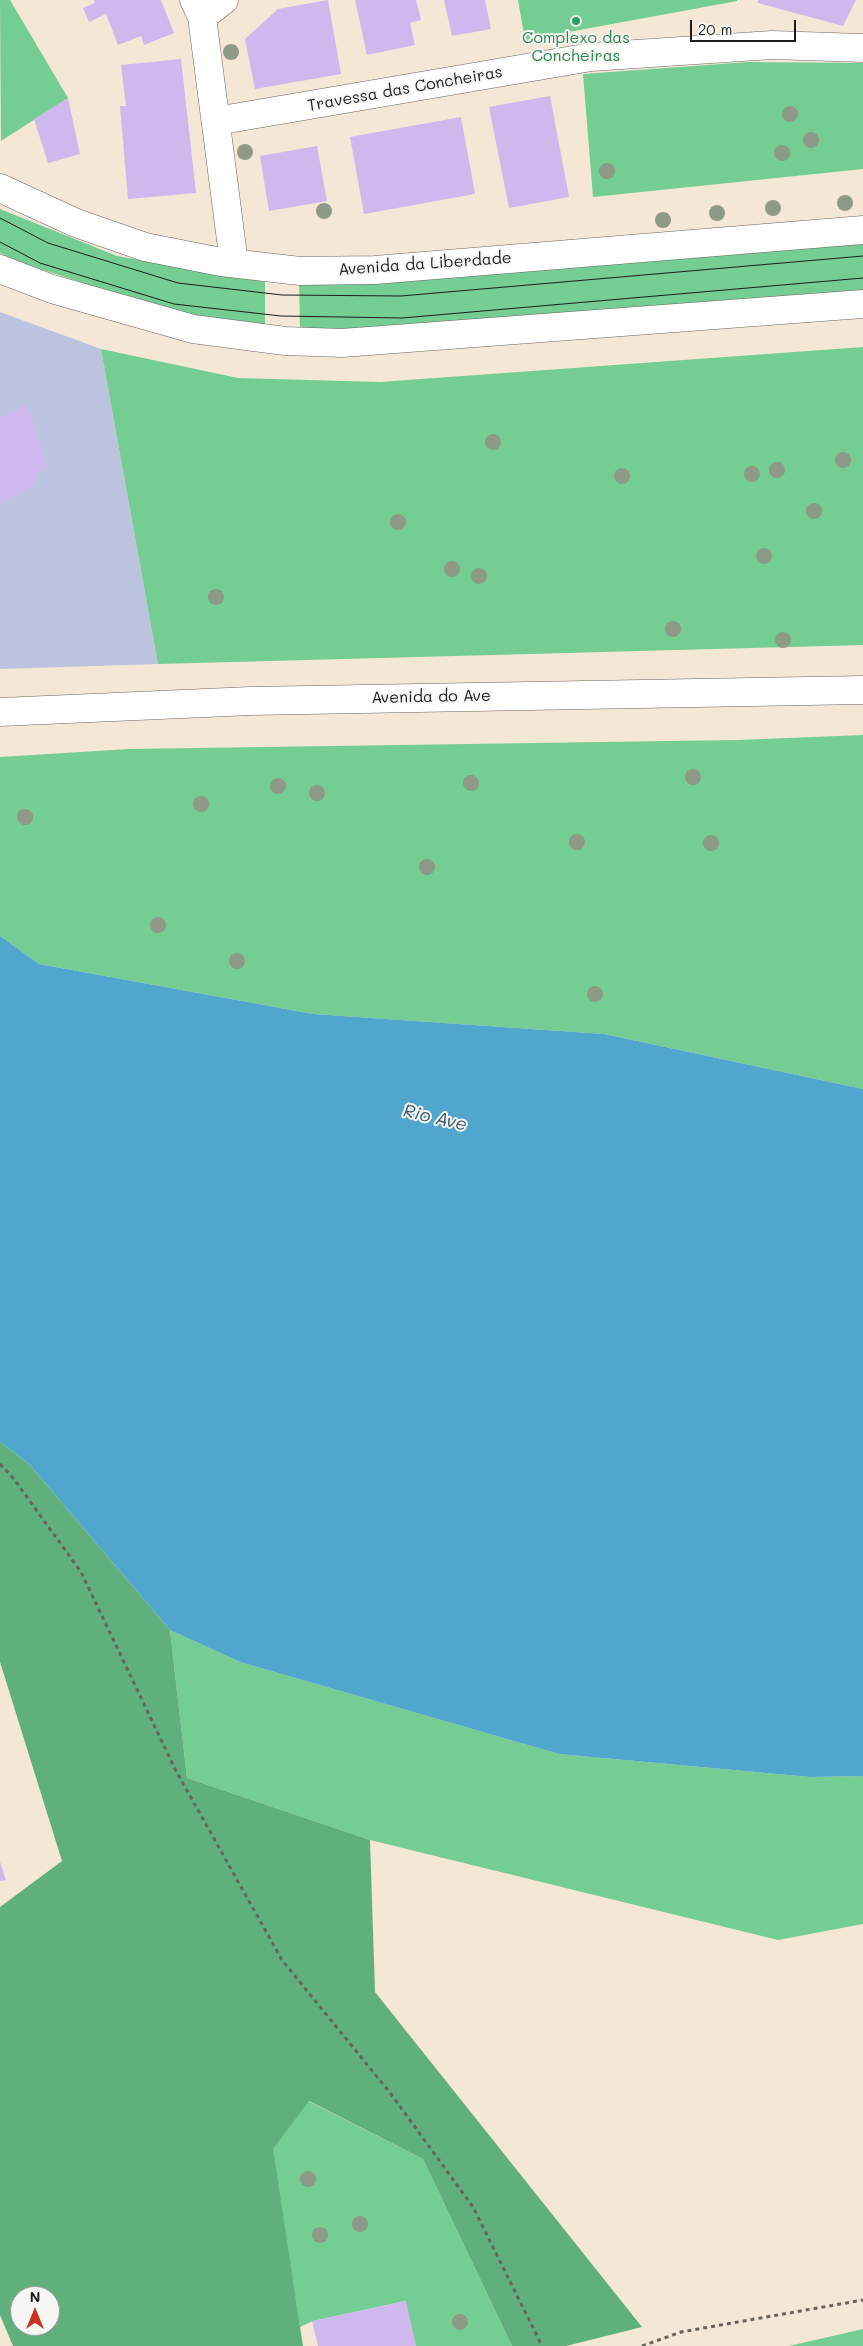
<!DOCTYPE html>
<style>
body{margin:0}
#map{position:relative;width:863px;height:2346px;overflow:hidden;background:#f4e7d5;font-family:Mali,sans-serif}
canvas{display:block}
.north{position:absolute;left:10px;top:2286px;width:50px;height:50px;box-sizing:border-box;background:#f6f6f2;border:1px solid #9f9f9c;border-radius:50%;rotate:0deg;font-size:14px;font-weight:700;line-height:20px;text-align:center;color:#1c1c1c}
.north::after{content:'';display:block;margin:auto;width:18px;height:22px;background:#c8321e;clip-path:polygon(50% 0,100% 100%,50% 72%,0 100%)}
.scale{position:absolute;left:690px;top:20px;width:106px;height:22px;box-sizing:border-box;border:2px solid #1c1c1c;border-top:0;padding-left:6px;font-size:15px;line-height:18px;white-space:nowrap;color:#1c1c1c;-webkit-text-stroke:4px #f6f6f2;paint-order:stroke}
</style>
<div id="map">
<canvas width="863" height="2346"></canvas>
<div class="north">N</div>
<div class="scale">20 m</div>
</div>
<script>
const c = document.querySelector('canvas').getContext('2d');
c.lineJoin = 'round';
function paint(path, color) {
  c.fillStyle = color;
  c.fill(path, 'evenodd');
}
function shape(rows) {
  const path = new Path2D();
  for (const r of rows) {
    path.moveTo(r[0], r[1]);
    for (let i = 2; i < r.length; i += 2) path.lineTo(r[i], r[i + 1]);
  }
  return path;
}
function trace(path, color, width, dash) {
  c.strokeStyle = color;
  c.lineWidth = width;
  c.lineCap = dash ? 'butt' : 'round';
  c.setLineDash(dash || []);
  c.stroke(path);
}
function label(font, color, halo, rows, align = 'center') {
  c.font = font + ' Mali,sans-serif';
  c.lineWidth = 4;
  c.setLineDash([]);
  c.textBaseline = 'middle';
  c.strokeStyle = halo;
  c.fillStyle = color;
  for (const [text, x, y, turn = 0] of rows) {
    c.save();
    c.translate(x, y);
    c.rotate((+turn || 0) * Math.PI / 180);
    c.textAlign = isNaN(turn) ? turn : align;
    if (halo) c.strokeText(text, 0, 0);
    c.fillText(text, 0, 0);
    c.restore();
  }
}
const industrial = shape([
 [0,312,101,349,158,664,0,669]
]);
const green = shape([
 [0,0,10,0,68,98,1,141],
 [518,0,737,0,737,1,525,40],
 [749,62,863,63,863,169,593,197,583,74],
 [0,209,117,256,265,282,265,325,176,313,22,263,0,253],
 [863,240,863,296,300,332,299,279],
 [863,347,863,645,158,664,101,349,238,378,380,382],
 [863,735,863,1089,604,1034,313,1014,39,964,0,936,0,757,129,749,738,740],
 [170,1630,240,1662,559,1754,810,1777,863,1776,863,1924,778,1940,370,1840,187,1778],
 [308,2101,423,2159,512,2346,416,2346,405,2301,313,2321,300,2327,272,2149],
 [863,2329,863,2346,789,2346]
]);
const forest = shape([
 [0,1442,29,1464,170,1630,187,1778,370,1840,375,1992,642,2327,566,2346,512,2346,423,2159,309,2101,273,2149,303,2346,13,2346,0,2315,0,1907,62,1861,0,1662],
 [20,2296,50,2296,50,2326,20,2326]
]);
const water = shape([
 [0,936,39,964,313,1014,604,1034,863,1089,863,1776,810,1777,559,1754,240,1662,170,1630,29,1464,0,1442]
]);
const building = shape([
 [94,0,161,0,174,33,144,45,141,36,118,45,106,14,89,22,83,8,95,3],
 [328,0,341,74,255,89,245,39,278,9],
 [355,0,416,0,421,20,410,23,415,45,367,55],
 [444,0,485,0,491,29,452,36],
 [758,0,856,0,843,26,758,3],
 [181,59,196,193,128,199,120,106,126,106,121,65],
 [550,96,569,197,509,208,489,107],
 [68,98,80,154,48,163,34,119],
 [461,117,475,194,364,214,350,137],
 [317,146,327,201,269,211,260,156],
 [27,405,48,467,37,473,34,486,0,504,0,417],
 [0,1862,6,1880,0,1881],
 [406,2301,416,2346,318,2346,312,2321]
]);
const path = shape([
 [0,1464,14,1479,81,1572,175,1769,282,1960,391,2094,473,2207,542,2346],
 [642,2346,681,2332,863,2300]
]);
const street = shape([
 [194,0,202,17,234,263],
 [202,17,224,0],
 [216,121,591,57,772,45,863,48]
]);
const secondary = shape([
 [0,188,76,223,145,247,221,262,300,271,375,270,863,230],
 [0,269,52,289,193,329,285,341,342,343,863,304],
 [0,712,251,701,863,690]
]);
const tram = shape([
 [0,218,48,243,178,283,282,295,401,296,863,256],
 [0,242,40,263,174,304,281,316,402,318,863,278]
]);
const trees = [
 [231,52],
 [790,114],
 [811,140],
 [245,152],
 [782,153],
 [607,171],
 [845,203],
 [773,208],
 [324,211],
 [717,213],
 [663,220],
 [493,442],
 [843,460],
 [777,470],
 [752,474],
 [622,476],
 [814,511],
 [398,522],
 [764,556],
 [452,569],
 [479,576],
 [216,597],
 [673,629],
 [783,640],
 [693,777],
 [471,783],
 [278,786],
 [317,793],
 [201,804],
 [25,817],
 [577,842],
 [711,843],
 [427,867],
 [158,925],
 [237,961],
 [595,994],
 [308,2179],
 [360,2224],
 [320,2235],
 [460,2322]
];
const markers = [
 [576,21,5,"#2e9e5b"]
];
const leisureNames = [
 ["Complexo das",576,38],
 ["Concheiras",576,56]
];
const streetNames = [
 ["Travessa das Concheiras",405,89,-10],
 ["Avenida da Liberdade",425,264,-4],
 ["Avenida do Ave",431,697,-1]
];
const waterNames = [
 ["Rio Ave",435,1118,13]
];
paint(industrial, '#bcc3de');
paint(green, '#74cd93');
paint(forest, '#5fb07d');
paint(water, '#50a6cc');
paint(building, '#ceb8ee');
trace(street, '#68635d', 29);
trace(secondary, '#68635d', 29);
trace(path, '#68635d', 3, [4, 4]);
trace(street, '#fff', 28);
trace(secondary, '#fff', 28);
trace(tram, '#1c1c1c', 1);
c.fillStyle = '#8e9986';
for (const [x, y] of trees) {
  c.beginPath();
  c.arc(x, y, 8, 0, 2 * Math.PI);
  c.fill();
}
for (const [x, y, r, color] of markers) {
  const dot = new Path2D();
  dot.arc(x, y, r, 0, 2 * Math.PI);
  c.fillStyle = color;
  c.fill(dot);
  trace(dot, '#f6f6f2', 2);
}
label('16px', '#27864d', '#f6f6f2', leisureNames);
label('16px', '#1c1c1c', '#f6f6f2', streetNames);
label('italic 18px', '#335a6b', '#f6f6f2', waterNames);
</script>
